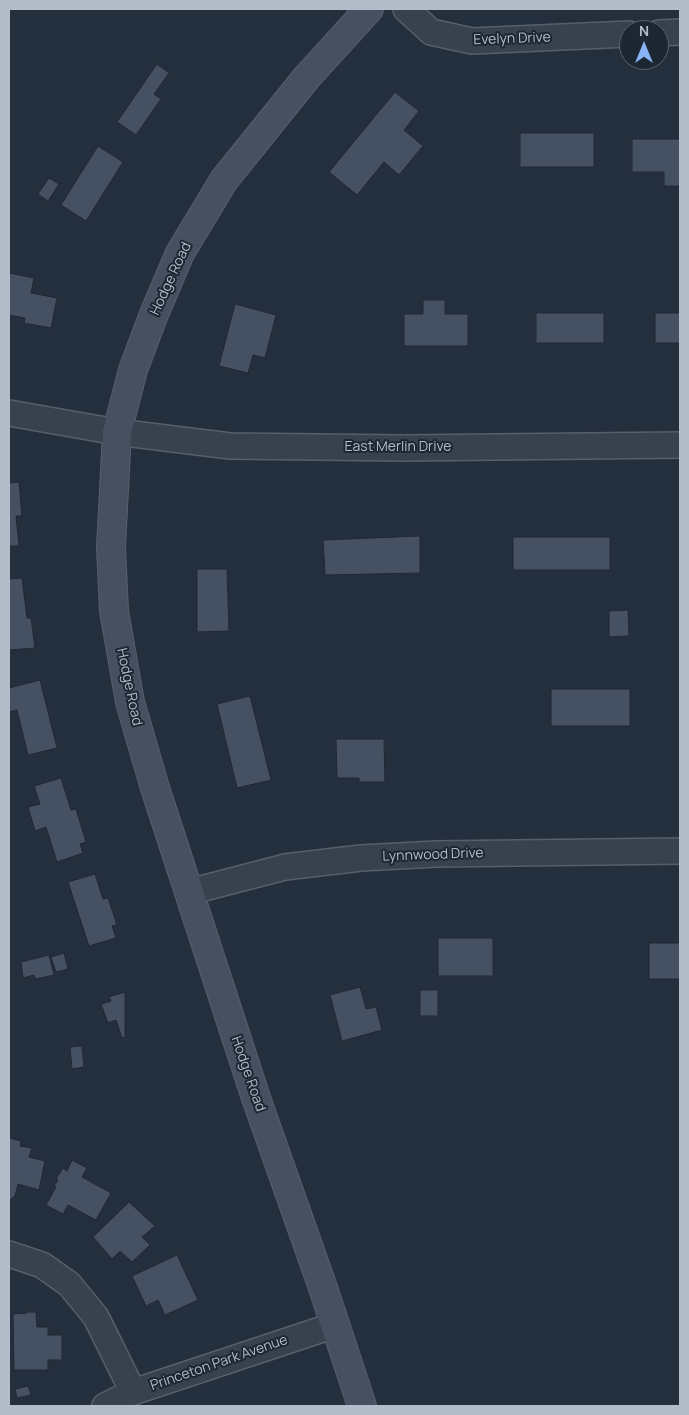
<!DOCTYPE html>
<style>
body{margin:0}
#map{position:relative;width:689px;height:1415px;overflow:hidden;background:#242f3e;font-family:Manrope,sans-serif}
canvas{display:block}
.frame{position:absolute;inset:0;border:10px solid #b4bcc9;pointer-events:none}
.north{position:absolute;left:619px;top:20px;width:50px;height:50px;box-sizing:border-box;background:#1d2633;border:1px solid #59626f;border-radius:50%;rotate:0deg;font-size:14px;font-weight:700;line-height:20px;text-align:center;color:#b4bcc9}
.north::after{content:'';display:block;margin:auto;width:18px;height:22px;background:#8ab4f8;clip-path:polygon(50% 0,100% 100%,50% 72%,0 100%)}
</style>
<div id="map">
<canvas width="689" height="1415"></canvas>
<div class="frame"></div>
<div class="north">N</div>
</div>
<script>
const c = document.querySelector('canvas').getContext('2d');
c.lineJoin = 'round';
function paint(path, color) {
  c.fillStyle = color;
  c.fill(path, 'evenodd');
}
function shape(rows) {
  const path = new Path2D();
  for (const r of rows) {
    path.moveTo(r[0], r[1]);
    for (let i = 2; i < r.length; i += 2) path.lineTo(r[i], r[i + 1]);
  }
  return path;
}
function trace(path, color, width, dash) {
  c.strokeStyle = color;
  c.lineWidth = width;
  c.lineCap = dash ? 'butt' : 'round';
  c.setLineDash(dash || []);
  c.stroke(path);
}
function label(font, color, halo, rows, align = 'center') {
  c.font = font + ' Manrope,sans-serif';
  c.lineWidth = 4;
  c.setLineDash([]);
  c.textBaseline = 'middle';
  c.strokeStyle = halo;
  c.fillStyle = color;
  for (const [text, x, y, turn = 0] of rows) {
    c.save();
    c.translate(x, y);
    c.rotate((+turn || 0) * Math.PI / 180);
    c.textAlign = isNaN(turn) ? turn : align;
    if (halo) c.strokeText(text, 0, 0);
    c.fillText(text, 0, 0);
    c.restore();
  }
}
const building = shape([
 [157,64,169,73,154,94,161,99,136,135,117,122,157,64],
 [395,92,419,111,404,130,423,146,399,175,384,162,357,195,329,172,395,92],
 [520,133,594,133,594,167,520,167,520,133],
 [632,139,680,139,680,186,664,186,664,172,632,172,632,139],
 [98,146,123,162,86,221,61,205,98,146],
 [49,178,59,184,48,201,38,194,49,178],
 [9,273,34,278,31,293,57,298,51,328,24,323,25,318,9,315,9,273],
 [423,300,445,300,445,314,468,314,468,346,404,346,404,314,423,314,423,300],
 [235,304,276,315,265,358,253,355,248,373,219,366,235,304],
 [536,313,604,313,604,343,536,343,536,313],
 [655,313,680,313,680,343,655,343,655,313],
 [19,482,22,516,16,516,19,546,9,546,9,483,19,482],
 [420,536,420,573,325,575,323,540,420,536],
 [513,537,610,537,610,570,513,570,513,537],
 [197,569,227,569,229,631,197,632,197,569],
 [22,578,27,618,31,618,35,648,9,650,9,579,22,578],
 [628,610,629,636,609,637,609,611,628,610],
 [40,680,57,748,28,755,17,710,9,712,9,688,40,680],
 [551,689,630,689,630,726,551,726,551,689],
 [250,696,271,780,237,788,217,704,250,696],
 [336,739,384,739,385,782,359,782,359,778,337,778,336,739],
 [61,778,71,810,76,809,86,842,80,844,83,853,57,862,46,827,35,831,28,807,40,804,34,786,61,778],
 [95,874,103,899,108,898,117,925,112,926,116,938,89,946,68,882,95,874],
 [438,938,493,938,493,976,438,976,438,938],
 [649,943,680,943,680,979,649,979,649,943],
 [64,953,68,969,56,972,51,957,64,953],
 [49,955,54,975,35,979,34,975,23,978,21,962,49,955],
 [360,987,366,1009,376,1007,382,1030,342,1041,330,995,360,987],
 [420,990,438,990,438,1016,420,1016,420,990],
 [125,992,125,1037,122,1038,116,1020,108,1023,101,1004,111,1001,109,997,125,992],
 [82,1046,84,1067,72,1069,70,1047,82,1046],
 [9,1138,21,1141,20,1146,32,1148,29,1157,45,1161,39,1190,18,1184,15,1196,9,1201,9,1138],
 [72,1160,87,1168,82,1177,111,1193,96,1220,68,1205,63,1214,46,1205,56,1187,54,1186,58,1180,56,1179,59,1174,63,1168,67,1171,72,1160],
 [129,1202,155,1226,142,1237,150,1245,132,1262,120,1251,112,1259,93,1237,129,1202],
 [177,1255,198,1300,165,1315,158,1300,146,1306,132,1276,177,1255],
 [27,1312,36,1312,37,1327,48,1327,48,1335,62,1335,62,1360,48,1360,48,1370,14,1370,13,1314,27,1313,27,1312],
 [28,1386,31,1395,17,1398,15,1389,28,1386]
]);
const minor = shape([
 [406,9,431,32,472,41,629,34],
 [659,33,680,32],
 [9,413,117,432,230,446,404,448,680,445],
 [189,892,285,867,361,858,436,854,680,851],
 [9,1254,42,1265,69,1284,96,1317,133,1392],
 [105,1406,133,1392,335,1325]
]);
const secondary = shape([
 [362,1406,322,1285,256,1098,155,788,130,702,114,611,111,547,117,432,133,370,154,314,180,253,224,180,307,77,369,9]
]);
const streetNames = [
 ["Evelyn Drive",512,39,-2],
 ["Hodge Road",171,279,-65],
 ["East Merlin Drive",398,447],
 ["Hodge Road",129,687,78],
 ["Lynnwood Drive",433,855,-2],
 ["Hodge Road",248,1074,71],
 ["Princeton Park Avenue",219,1363,-19]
];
paint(building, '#455162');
trace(building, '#1f2835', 1);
trace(minor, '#565f6c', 28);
trace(secondary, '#565f6c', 30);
trace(minor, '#38414e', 25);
trace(secondary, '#465061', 28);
label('14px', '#b4bcc9', '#1d2633', streetNames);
</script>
